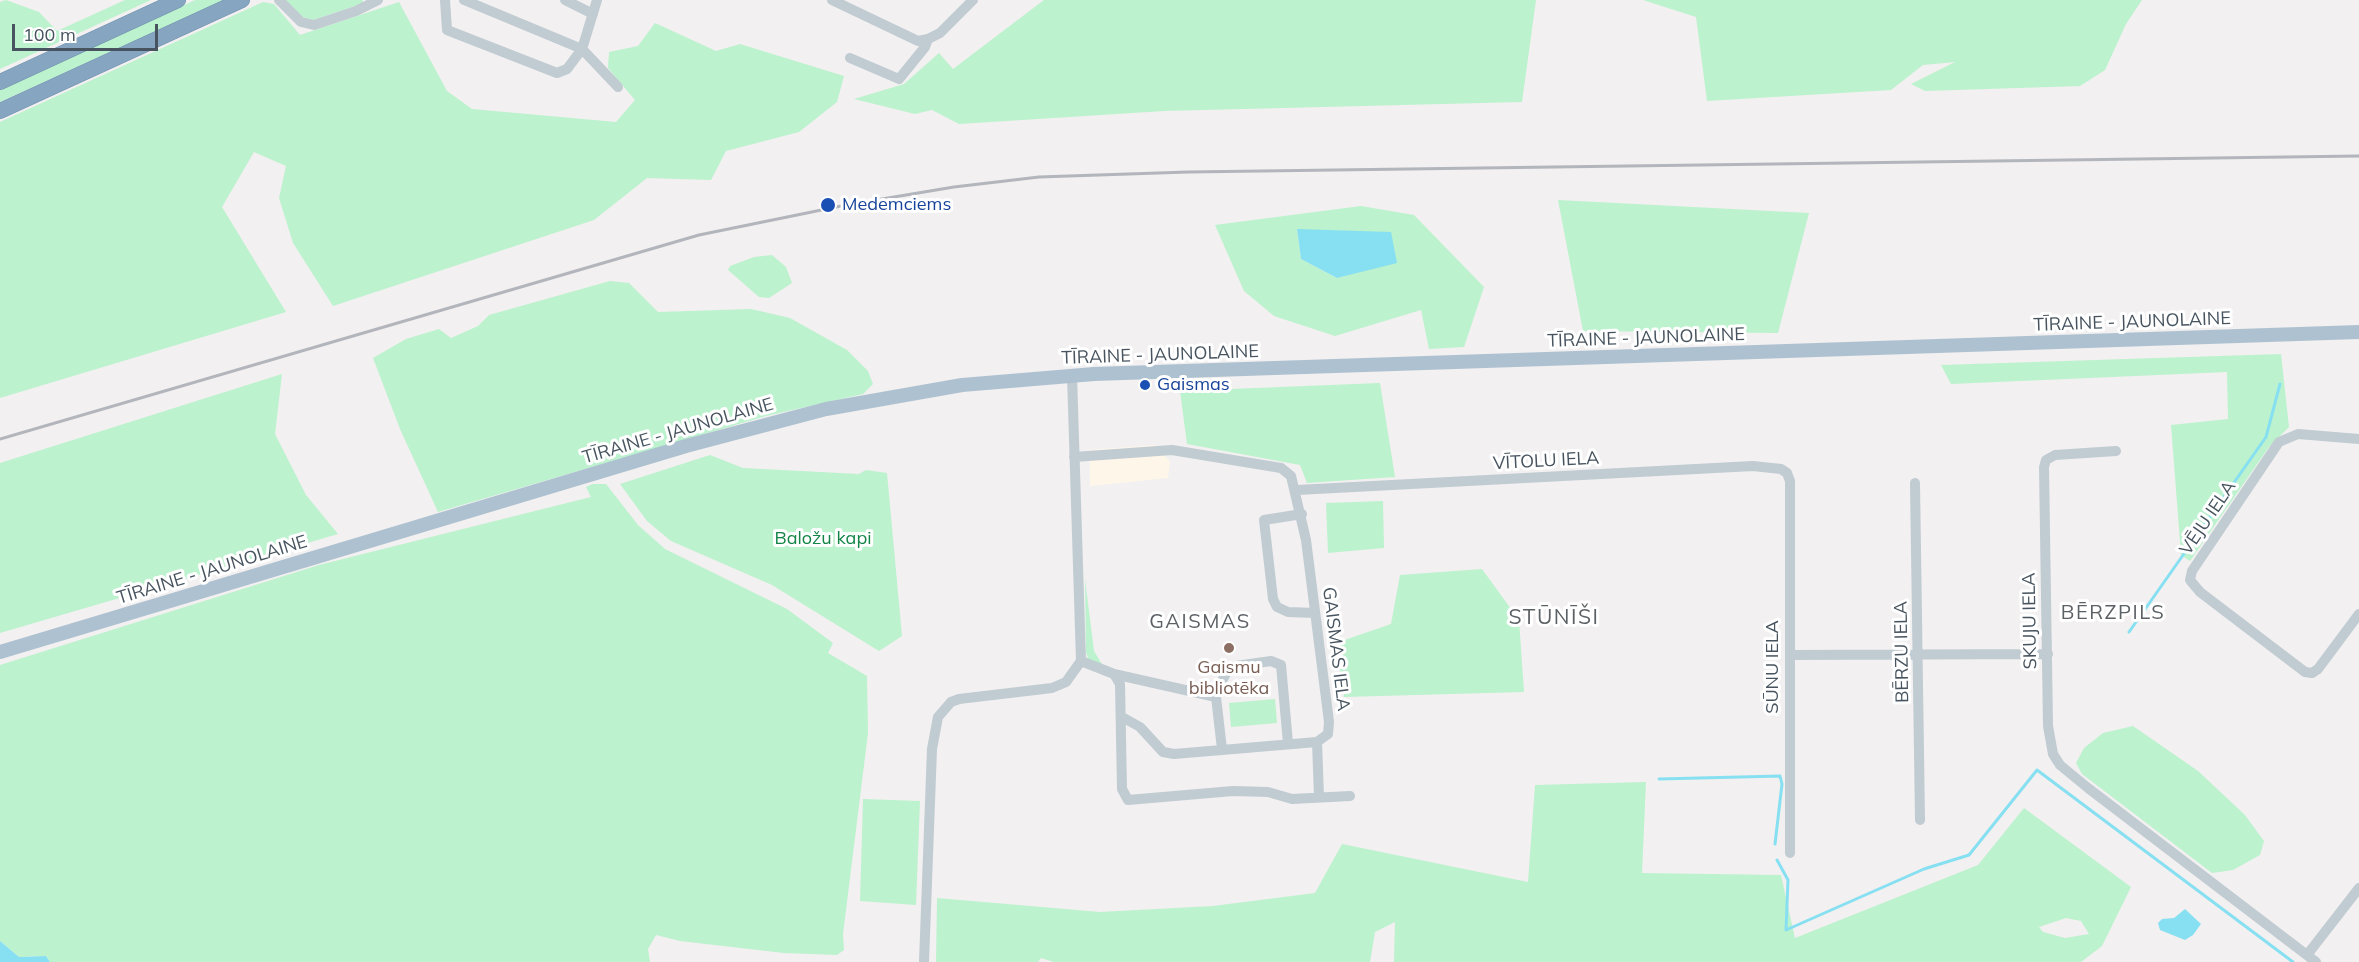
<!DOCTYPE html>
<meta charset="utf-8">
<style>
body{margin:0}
#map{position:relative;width:2359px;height:962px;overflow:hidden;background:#f2f0f0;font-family:Mulish,sans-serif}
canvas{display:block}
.scale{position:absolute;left:12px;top:24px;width:146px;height:27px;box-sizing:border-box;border:3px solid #47545f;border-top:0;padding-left:8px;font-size:18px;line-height:21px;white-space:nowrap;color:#47545f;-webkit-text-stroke:4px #fff;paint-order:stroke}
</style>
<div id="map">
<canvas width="2359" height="962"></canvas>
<div class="scale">100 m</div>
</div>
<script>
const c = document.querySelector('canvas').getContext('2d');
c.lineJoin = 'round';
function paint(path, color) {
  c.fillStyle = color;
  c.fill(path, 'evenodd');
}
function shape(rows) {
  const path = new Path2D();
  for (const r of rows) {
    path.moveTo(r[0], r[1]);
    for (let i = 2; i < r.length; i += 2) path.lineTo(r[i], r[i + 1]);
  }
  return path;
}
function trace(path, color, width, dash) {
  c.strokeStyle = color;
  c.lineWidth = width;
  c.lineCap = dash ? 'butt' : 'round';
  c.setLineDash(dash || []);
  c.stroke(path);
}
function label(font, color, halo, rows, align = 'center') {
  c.font = font + ' Mulish,sans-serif';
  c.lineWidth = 6;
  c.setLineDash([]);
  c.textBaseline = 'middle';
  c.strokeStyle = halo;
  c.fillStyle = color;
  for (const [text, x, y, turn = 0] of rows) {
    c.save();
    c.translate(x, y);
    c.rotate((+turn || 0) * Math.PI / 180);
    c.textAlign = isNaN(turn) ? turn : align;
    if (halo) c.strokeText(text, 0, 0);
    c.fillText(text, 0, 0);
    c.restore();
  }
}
const commercial = shape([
 [1156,445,1170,462,1168,478,1090,486,1090,450]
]);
const green = shape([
 [6,0,39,12,57,31,125,0,151,0,0,69,0,2],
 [195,0,225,0,0,102,0,90],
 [285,0,362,0,364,3,313,20,299,16],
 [1044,0,1536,0,1522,102,1164,111,959,124,932,110,915,114,854,99,904,84,939,53,953,69],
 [1643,0,2142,0,2126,24,2105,70,2080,86,1925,91,1911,84,1955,62,1923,65,1891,90,1707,101,1696,17],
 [263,2,274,4,300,35,399,2,447,91,472,109,616,122,635,100,608,68,609,52,638,46,655,23,716,51,740,44,844,76,837,102,799,132,726,151,711,180,647,178,594,220,333,306,293,243,279,198,286,166,254,152,222,207,286,312,0,398,0,122],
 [1558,200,1809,213,1778,333,1583,331],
 [1361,206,1414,215,1484,287,1464,347,1429,349,1421,310,1335,336,1274,316,1244,291,1215,225],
 [1297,229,1298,229,1397,262,1337,278,1301,259],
 [772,255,786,267,792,283,769,298,759,297,728,270,730,266,754,257],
 [610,281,629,283,658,312,751,309,790,318,847,350,868,371,873,384,863,394,766,416,438,512,400,429,373,358,406,339,439,329,451,338,478,326,489,315],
 [2281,354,2289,427,2269,447,2190,561,2181,555,2171,425,2228,419,2227,372,1951,384,1941,365],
 [282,374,275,434,306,495,338,534,0,633,0,463],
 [1380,383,1395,477,1307,483,1300,465,1187,444,1180,391],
 [710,455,743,468,859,474,866,470,887,473,902,636,879,651,772,585,671,541,647,521,620,484],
 [593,484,606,484,638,525,665,549,787,609,833,643,828,653,867,676,868,733,843,934,844,950,837,955,784,953,680,941,656,935,648,949,650,962,50,962,46,956,19,957,0,941,0,665,319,565,591,497,586,487],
 [1383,501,1384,548,1328,553,1326,503],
 [1482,569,1519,620,1524,692,1344,697,1336,643,1391,624,1400,575],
 [1085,579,1094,651,1103,666,1089,662,1086,652],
 [1275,699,1277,723,1231,727,1229,703],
 [2133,726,2198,771,2245,815,2264,841,2260,855,2233,870,2212,873,2082,774,2076,763,2084,748,2103,733],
 [1646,782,1642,873,1781,875,1795,938,1978,865,2024,808,2131,887,2102,946,2081,962,1394,962,1395,922,1375,932,1370,962,1054,962,1041,958,1038,962,936,962,937,898,1100,912,1213,906,1315,893,1342,844,1528,882,1535,785],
 [2066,918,2081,921,2089,934,2065,938,2043,932,2039,927],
 [863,799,920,801,916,905,860,901]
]);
const water = shape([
 [1297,229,1391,232,1397,263,1337,278,1301,259],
 [2185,909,2201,924,2193,935,2185,940,2160,930,2158,923,2162,919,2174,918],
 [0,941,19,957,46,956,50,962,0,962]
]);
const stream = shape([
 [2129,632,2266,437,2280,384],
 [1659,779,1780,776,1782,784,1775,844],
 [1777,860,1788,880,1786,930,1924,869,1969,855,2037,770,2293,962]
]);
const minor = shape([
 [279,0,301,22,314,25,356,11,378,0],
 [445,0,447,30,557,73,567,69,582,49,597,0],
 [464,0,582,49,618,87],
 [565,0,593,14],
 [832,0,918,41,928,39,940,33,973,0],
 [850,58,899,79,925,47,928,39],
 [2359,439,2298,434,2279,442,2192,571,2190,580,2200,592,2305,672,2312,673,2318,669,2359,614],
 [2116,451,2055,455,2046,460,2044,467,2048,726,2053,754,2060,765,2088,788,2316,962],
 [1074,457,1172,450,1281,468,1291,476,1306,540,1329,722,1328,734,1317,742],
 [1915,483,1920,820],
 [1297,490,1753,466,1781,469,1787,473,1790,481,1790,853],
 [1302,514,1264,520,1273,599,1277,607,1288,612,1315,613],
 [1790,655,2048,654],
 [1081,661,1114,674,1216,697],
 [1114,674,1120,684,1122,789,1128,800,1233,791,1268,792,1292,799,1350,796],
 [1122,717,1140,727,1163,752,1174,754,1317,742],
 [1317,742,1319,797],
 [1222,749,1216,697,1219,686,1228,670,1236,666,1271,661,1281,665,1288,743],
 [2307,955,2359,888],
 [924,962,932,749,938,717,951,702,959,699,1052,688,1066,682,1081,661,1072,375]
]);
const major = shape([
 [0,652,686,446,826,409,962,385,1094,374,2359,332]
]);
const highway = shape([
 [0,82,178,0],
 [0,111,242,0]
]);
const rail = shape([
 [0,439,699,235,846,205,954,187,1039,177,1188,172,2359,156]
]);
const markers = [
 [828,205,8,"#1a4fb4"],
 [1145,385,6,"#1a4fb4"],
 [1229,648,6,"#8d6e63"]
];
const transitNames = [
 ["Medemciems",842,205],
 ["Gaismas",1157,385]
];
const streetNames = [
 ["TĪRAINE - JAUNOLAINE",2132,322,-2],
 ["TĪRAINE - JAUNOLAINE",1646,338,-2],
 ["TĪRAINE - JAUNOLAINE",1160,355,-2],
 ["TĪRAINE - JAUNOLAINE",678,431,-16],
 ["VĪTOLU IELA",1546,461,-3],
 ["VĒJU IELA",2208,518,-56],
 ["TĪRAINE - JAUNOLAINE",212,570,-17],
 ["SKUJU IELA",2030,621,-91],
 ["GAISMAS IELA",1336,649,83],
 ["BĒRZU IELA",1902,652,-91],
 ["SŪNU IELA",1773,667,-90]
];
const parkNames = [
 ["Baložu kapi",823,539]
];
const educationNames = [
 ["Gaismu",1229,668],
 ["bibliotēka",1229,689]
];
const neighbourhoodNames = [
 ["BĒRZPILS",2113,613],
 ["GAISMAS",1200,622]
];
const quarterNames = [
 ["STŪNĪŠI",1554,618]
];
paint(commercial, '#fdf6e9');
paint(green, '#bcf2ce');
paint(water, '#87e0f1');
trace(stream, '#87e0f1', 3);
trace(highway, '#7090ad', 16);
trace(minor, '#c0cbd2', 10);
trace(major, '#aec1d0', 14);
trace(highway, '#85a5c1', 15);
trace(rail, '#b2b5bb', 3);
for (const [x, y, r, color] of markers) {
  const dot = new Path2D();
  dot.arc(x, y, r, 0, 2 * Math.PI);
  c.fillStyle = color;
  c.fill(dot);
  trace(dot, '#fff', 2);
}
label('18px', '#164399', '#fff', transitNames, 'left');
label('18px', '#47545f', '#fff', streetNames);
label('18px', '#128546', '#fff', parkNames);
label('18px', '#785e54', '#fff', educationNames);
c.letterSpacing = '1.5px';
label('20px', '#5c6165', '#fff', neighbourhoodNames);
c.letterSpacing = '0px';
c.letterSpacing = '1.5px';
label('21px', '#5c6165', '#fff', quarterNames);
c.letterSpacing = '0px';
</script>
